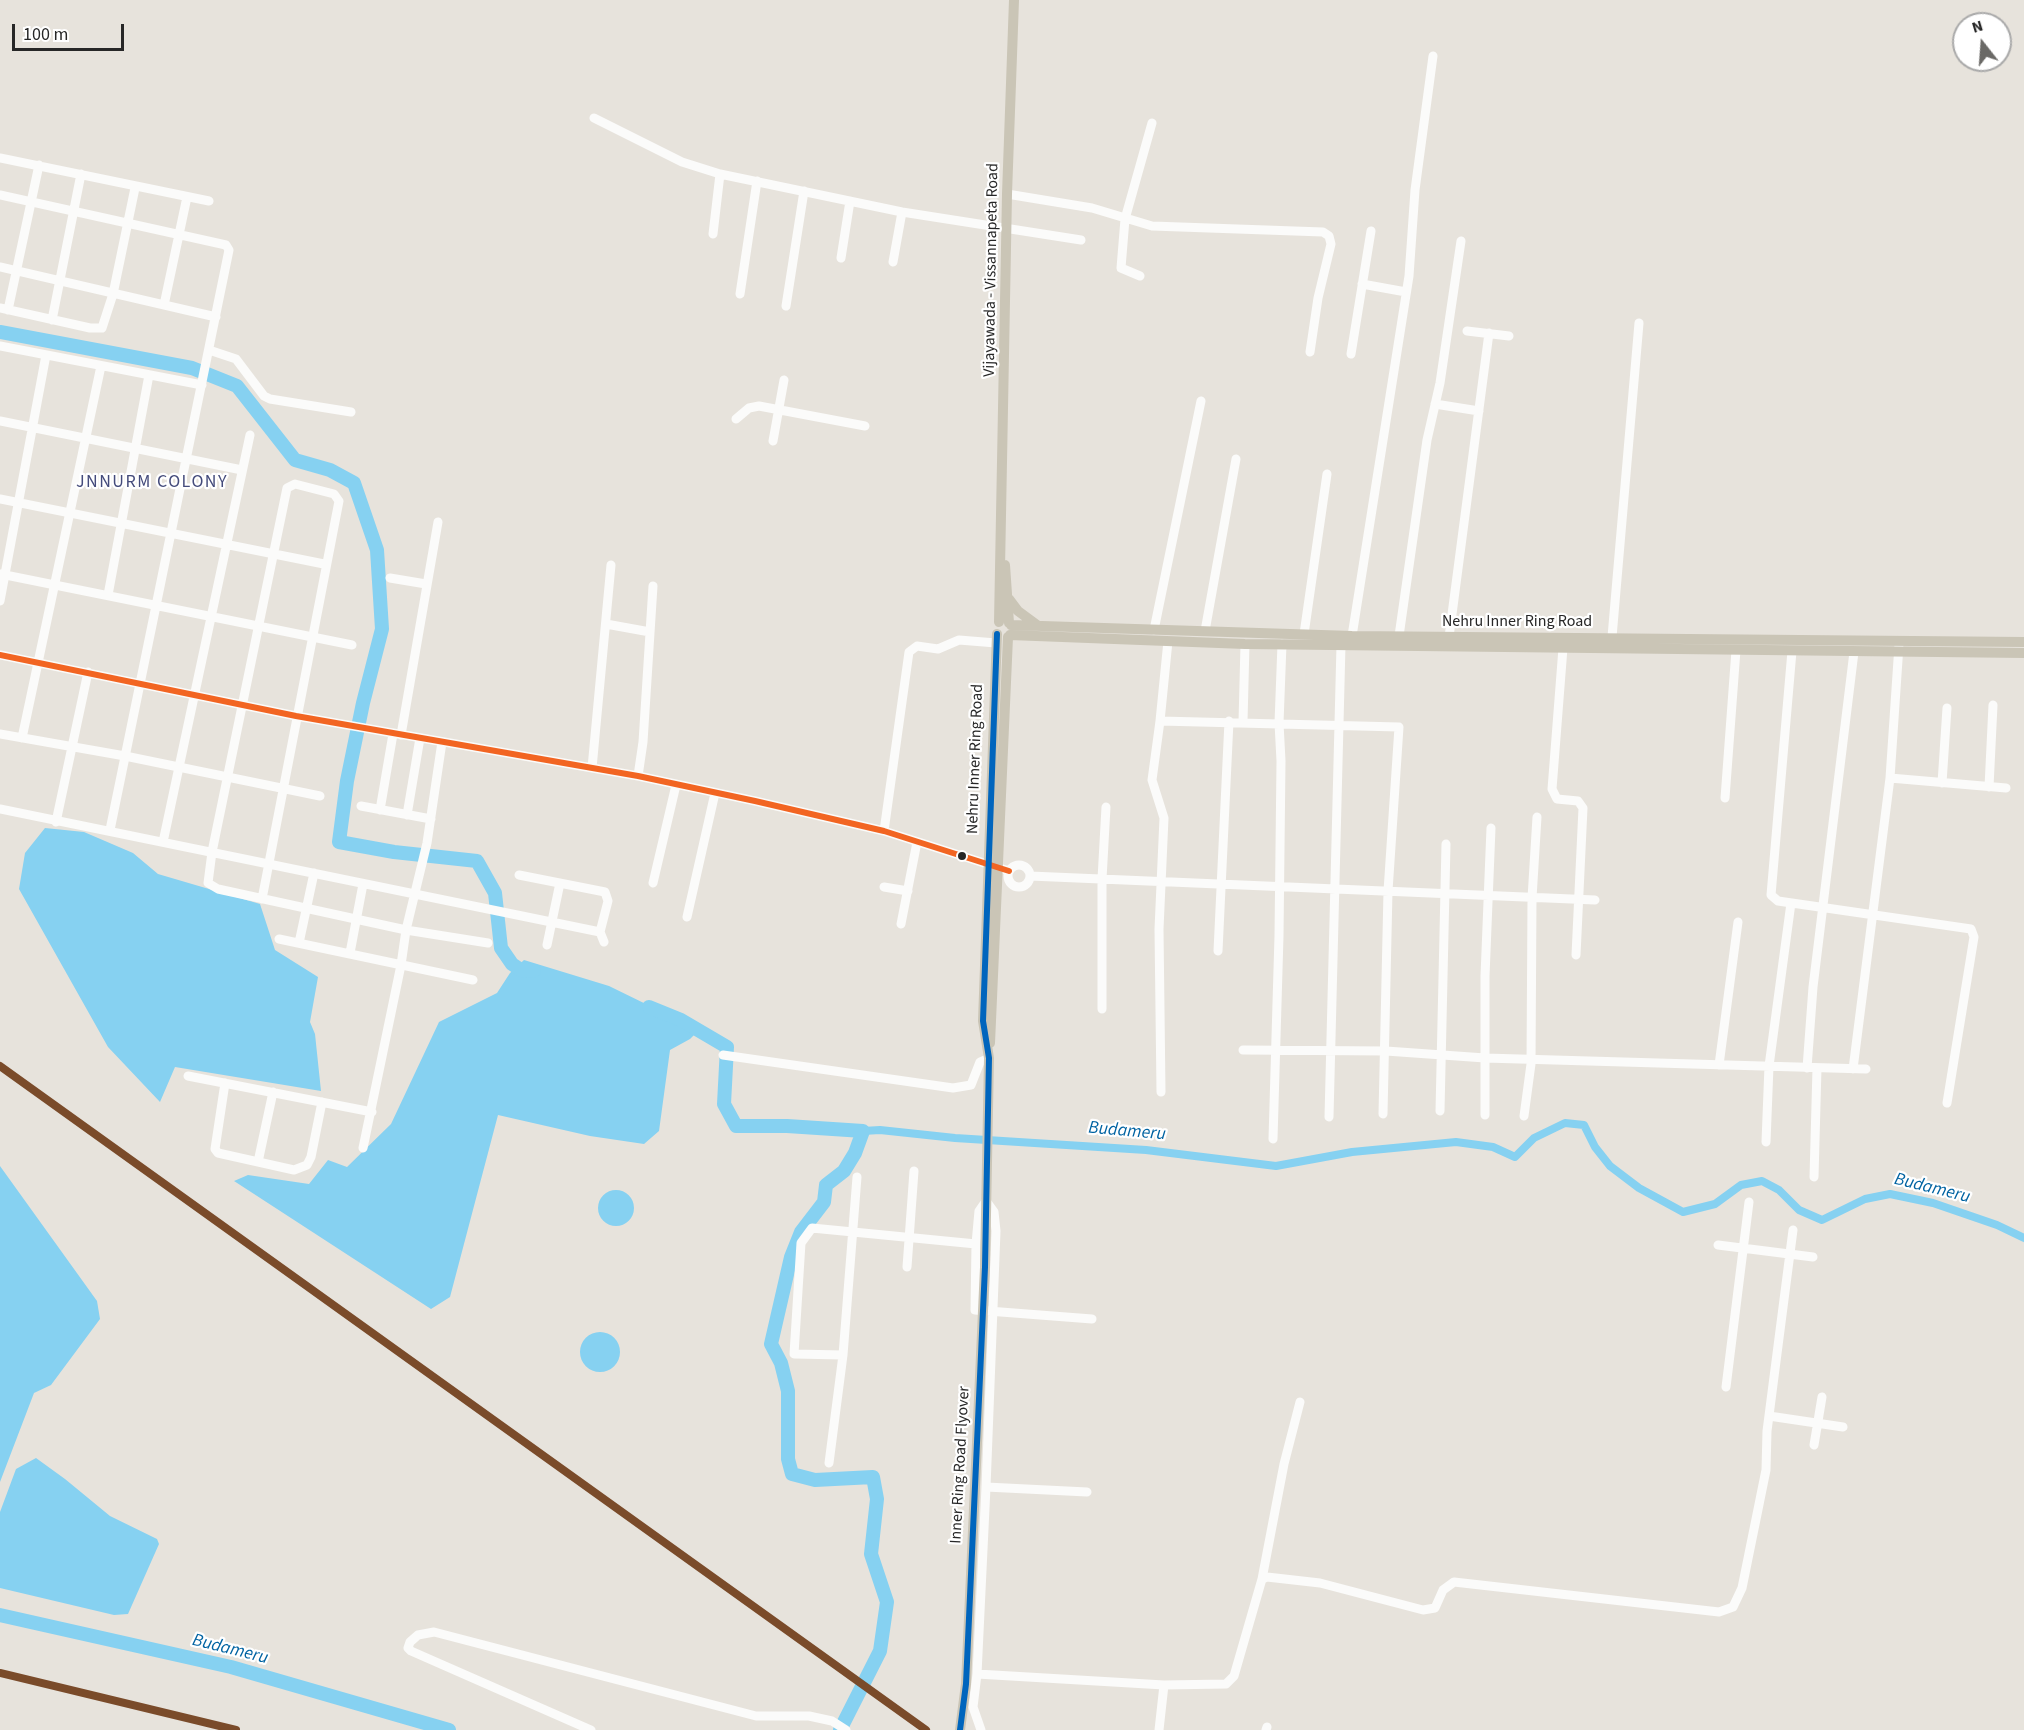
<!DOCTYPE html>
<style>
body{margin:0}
#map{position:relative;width:2024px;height:1730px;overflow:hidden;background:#e7e3dc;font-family:"Source Sans 3",sans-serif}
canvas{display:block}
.north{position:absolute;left:1952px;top:12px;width:60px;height:60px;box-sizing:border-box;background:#fff;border:2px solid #a9a9a9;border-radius:50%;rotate:343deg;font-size:16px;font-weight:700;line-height:24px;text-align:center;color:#272727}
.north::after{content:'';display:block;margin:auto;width:21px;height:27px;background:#6a6966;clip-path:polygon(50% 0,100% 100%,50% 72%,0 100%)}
.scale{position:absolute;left:12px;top:24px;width:112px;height:27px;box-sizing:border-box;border:3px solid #272727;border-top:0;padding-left:8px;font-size:18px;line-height:21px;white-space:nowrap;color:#272727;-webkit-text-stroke:4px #fff;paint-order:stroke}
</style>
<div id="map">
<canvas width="2024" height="1730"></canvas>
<div class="north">N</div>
<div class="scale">100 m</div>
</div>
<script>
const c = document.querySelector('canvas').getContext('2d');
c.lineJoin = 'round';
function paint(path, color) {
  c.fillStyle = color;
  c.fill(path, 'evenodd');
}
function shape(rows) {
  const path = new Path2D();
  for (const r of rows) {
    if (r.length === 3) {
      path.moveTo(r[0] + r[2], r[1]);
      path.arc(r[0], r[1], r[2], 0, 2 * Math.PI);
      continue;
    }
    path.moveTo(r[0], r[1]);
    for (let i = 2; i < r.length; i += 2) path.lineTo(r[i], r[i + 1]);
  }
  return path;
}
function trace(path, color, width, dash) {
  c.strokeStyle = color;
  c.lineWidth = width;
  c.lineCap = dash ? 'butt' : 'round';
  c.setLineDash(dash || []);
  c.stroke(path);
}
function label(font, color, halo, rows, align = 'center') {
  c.font = font + ' "Source Sans 3",sans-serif';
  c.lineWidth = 4.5;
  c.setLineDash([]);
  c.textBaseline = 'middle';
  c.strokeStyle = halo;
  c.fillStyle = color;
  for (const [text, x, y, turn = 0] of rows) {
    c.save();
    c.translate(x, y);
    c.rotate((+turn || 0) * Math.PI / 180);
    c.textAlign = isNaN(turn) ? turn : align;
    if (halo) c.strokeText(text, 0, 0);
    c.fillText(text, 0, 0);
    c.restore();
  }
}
const water = shape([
 [45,828,84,832,133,853,158,874,260,904,275,950,318,977,310,1022,315,1034,321,1091,175,1067,160,1102,108,1047,19,889,25,853],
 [524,960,609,986,699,1030,690,1039,670,1050,659,1131,644,1144,590,1136,498,1115,450,1297,431,1309,234,1181,248,1175,309,1184,328,1160,347,1167,391,1124,439,1022,497,993,510,973],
 [0,1166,97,1301,100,1319,51,1385,34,1393,0,1482],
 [616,1208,18],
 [600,1352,20],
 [36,1458,65,1479,110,1516,157,1539,159,1544,128,1614,114,1615,0,1588,0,1512,16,1469]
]);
const canal = shape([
 [863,1131,880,1130,955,1138,1146,1150,1276,1166,1352,1152,1456,1142,1493,1147,1515,1157,1534,1138,1565,1123,1584,1125,1595,1147,1610,1166,1639,1188,1683,1212,1715,1204,1741,1185,1762,1181,1779,1190,1799,1210,1822,1220,1865,1199,1890,1194,1933,1203,1997,1225,2024,1238]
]);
const river = shape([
 [0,332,192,368,237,386,295,460,330,470,354,483,377,550,382,629,363,703,347,781,339,842,394,852,477,861,495,893,501,948,512,964,521,970,534,971],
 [649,1007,681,1020,727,1047,724,1104,736,1126,787,1126,863,1131,855,1153,844,1171,826,1185,824,1202,801,1232,791,1257,771,1344,781,1363,788,1391,788,1459,792,1474,815,1480,873,1477,877,1499,871,1554,887,1602,880,1651,840,1730],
 [0,1615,231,1667,449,1730]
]);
const minor = shape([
 [594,118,682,162,720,174,902,212,1081,240],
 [0,158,209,201],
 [1007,194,1092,208,1152,226,1323,232,1329,236,1331,244,1318,298,1310,352],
 [0,195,226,245,229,250,110,830],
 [713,234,720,174],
 [841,258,850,201],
 [893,262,902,212],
 [0,267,216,317],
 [1140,276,1121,268,1125,219,1152,123],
 [1362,284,1406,292],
 [740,294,757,181],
 [164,305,187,197],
 [786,306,804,191],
 [0,308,90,328,102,328,113,294,135,188],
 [8,310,39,165],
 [52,320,81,174],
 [1467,331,1509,336],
 [0,346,202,385],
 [209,350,236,359,264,396,270,399,351,412],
 [1351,354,1371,231],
 [1435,404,1479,411],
 [736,419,749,408,759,406,865,426],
 [0,421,242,470],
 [773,441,784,380],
 [0,499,324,564],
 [0,574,352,645],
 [390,578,426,584],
 [108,595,149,375],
 [0,601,46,355],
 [606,624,650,632],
 [1154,630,1201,401],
 [1205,631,1236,459],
 [1304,634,1327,474],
 [1352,636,1409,276,1415,190,1433,56],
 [1399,636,1427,440,1440,383,1461,241],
 [1449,637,1489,333],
 [1612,637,1639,323],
 [1168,641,1160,721,1399,727,1388,891,1383,1114],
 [1563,648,1552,789,1557,799,1578,801,1583,808,1576,955],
 [1792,651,1771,895,1778,901,1971,929,1974,937,1947,1103],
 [0,655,296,716,638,776,755,801,884,831,1009,871],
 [1160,721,1152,780,1164,818,1159,929,1161,1092],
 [1243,722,1245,644],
 [0,734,125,756,320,796],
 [401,735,438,522],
 [22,738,101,366],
 [592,768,611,565],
 [638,776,643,742,653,586],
 [1890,778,2006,788],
 [1942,783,1947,708],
 [1989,787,1993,705],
 [1725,798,1736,650],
 [361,806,431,819],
 [0,809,600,932],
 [380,810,393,734],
 [407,815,420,738],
 [56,822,88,672],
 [884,831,909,652,917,646,938,649,959,640,996,643],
 [163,842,250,435],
 [1019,876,11],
 [519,875,605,892,608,901,600,932,604,942],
 [1030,876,1595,900],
 [653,883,676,785],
 [884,887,908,891],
 [262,899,339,501,334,494,295,484,287,488,212,852,208,883,218,889,406,930,488,943],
 [687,917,715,793],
 [901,924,917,842],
 [279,939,473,980],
 [299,943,314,873],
 [547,945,560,883],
 [1218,951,1229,721],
 [350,953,363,884],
 [1102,1009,1102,879,1106,807],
 [1243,1050,1386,1051,1485,1058,1866,1069],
 [723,1055,953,1088,971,1085,980,1062,989,1058],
 [1719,1065,1738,922],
 [1807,1068,1813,987,1854,652],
 [1853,1069,1890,778,1899,645],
 [188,1076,372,1112],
 [225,1083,215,1149,218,1153,294,1170,307,1165,311,1157,322,1102],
 [1440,1111,1446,844],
 [1485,1115,1485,976,1491,828],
 [1524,1116,1531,1064,1532,898,1537,817],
 [1329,1117,1341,645],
 [1273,1139,1279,936,1281,761,1279,723,1282,644],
 [1766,1142,1769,1066,1791,903],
 [363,1148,401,965,406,930,427,843,442,742],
 [258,1162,273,1092],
 [1814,1177,1817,1068],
 [976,1244,979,1211,986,1201,994,1212,996,1231,986,1487],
 [1718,1245,1813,1257],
 [907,1267,914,1171],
 [843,1355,794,1354,801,1243,812,1228,976,1244,975,1310,1092,1319],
 [1726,1387,1749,1202],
 [1769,1416,1843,1427],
 [1814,1445,1822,1397],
 [829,1463,843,1355,857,1177],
 [1087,1492,986,1487,977,1674,1164,1685,1226,1684,1234,1676,1262,1579,1284,1464,1300,1402],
 [1262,1579,1267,1577,1320,1583,1423,1610,1435,1608,1443,1590,1454,1582,1719,1612,1733,1607,1742,1588,1766,1470,1767,1431,1793,1230],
 [977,1674,973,1707,981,1730],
 [591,1730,411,1651,408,1648,410,1642,418,1635,434,1632,756,1716,809,1716,832,1721,846,1730],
 [1159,1730,1164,1685],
 [1266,1730,1267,1727]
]);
const major = shape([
 [1005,565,1009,623],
 [1009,599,1018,611,1037,625],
 [999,622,1007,194,1014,0],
 [1011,625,1352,636,2024,642],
 [1010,635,1245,644,2024,653],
 [990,1043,1008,637],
 [960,1730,966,1684,985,1267,989,1058,983,1021,997,634]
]);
const bus1 = shape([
 [0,655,296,716,638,776,755,801,884,831,1009,871]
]);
const bus2 = shape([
 [960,1730,966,1684,985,1267,989,1058,983,1021,997,634]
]);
const rail1 = shape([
 [0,1066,926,1730],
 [0,1673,236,1730]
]);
const markers = [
 [962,856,5,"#272727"]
];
const streetNames = [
 ["Vijayawada - Vissannapeta Road",992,270,-89],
 ["Nehru Inner Ring Road",1517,622],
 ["Nehru Inner Ring Road",976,759,-88],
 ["Inner Ring Road Flyover",961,1465,-87]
];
const neighbourhoodNames = [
 ["JNNURM COLONY",152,483]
];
const waterNames = [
 ["Budameru",1127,1132,5],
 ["Budameru",1932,1189,14],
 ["Budameru",230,1650,14]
];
paint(water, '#86d1f1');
trace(canal, '#86d1f1', 8);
trace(river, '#86d1f1', 14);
trace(minor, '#fbfbfa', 9);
trace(major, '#cac5b6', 10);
trace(bus1, '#f26522', 6);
trace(bus2, '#0065bd', 6);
trace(rail1, '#7a4b2a', 8);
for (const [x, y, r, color] of markers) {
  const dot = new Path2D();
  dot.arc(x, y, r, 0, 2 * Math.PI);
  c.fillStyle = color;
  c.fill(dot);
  trace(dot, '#fff', 2);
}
label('16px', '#272727', '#fff', streetNames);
c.letterSpacing = '1.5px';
label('18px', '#444b7b', '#fff', neighbourhoodNames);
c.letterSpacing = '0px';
label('italic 18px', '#0063a2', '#fff', waterNames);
</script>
